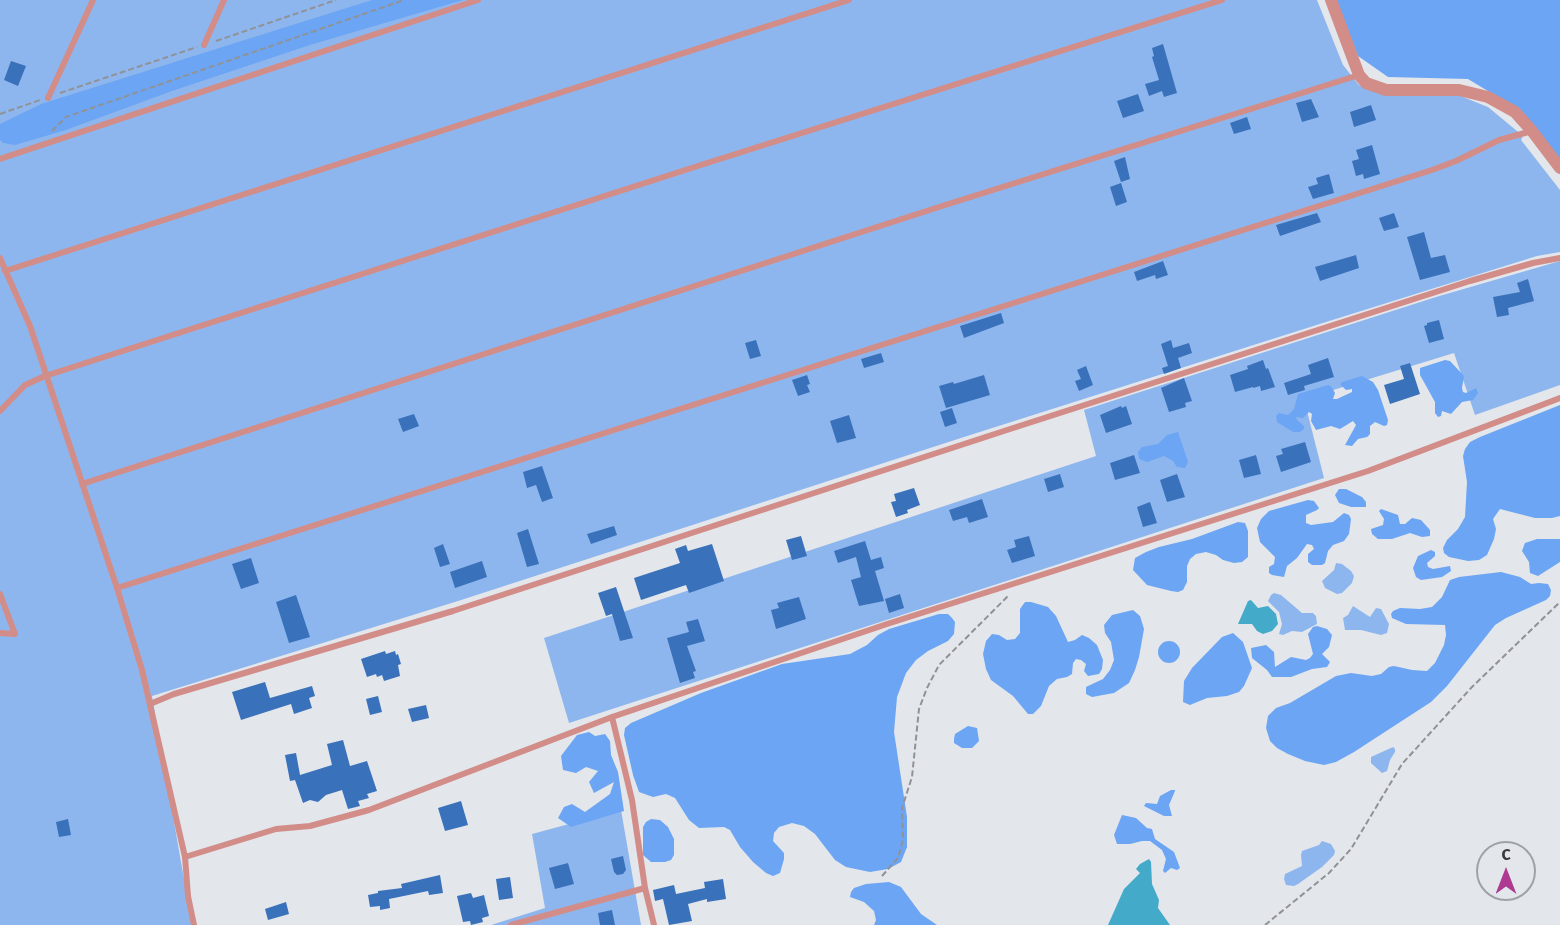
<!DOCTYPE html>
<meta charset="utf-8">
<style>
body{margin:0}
#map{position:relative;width:1560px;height:925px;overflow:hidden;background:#e3e6eb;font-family:"Fira Sans",sans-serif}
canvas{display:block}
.north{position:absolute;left:1476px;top:841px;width:60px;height:60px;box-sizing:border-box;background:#e3e6eb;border:2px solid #9fa2a5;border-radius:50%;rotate:0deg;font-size:16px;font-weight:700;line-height:24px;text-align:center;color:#3a3b3d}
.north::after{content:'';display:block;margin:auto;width:21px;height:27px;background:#ad3991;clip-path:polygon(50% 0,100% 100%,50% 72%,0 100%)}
</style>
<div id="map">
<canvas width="1560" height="925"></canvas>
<div class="north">С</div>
</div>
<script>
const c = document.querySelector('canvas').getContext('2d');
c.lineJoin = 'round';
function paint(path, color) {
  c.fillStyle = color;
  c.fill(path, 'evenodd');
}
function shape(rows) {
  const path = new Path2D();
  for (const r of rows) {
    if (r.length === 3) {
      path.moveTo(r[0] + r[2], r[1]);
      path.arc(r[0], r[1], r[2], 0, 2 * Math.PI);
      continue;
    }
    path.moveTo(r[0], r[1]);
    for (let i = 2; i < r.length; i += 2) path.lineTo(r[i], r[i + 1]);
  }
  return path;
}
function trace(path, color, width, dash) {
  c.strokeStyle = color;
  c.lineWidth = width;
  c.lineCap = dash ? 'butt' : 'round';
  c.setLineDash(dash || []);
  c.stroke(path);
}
const green = shape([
 [0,0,1317,0,1343,65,1359,85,1386,95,1458,95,1488,107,1523,136,1521,140,1560,190,1560,252,1537,256,1326,322,964,437,458,601,152,696,192,925,0,925],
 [1560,261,1560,385,1475,415,1454,353,1304,399,1324,478,569,723,544,638,1096,456,1084,410,1436,297],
 [1336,563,1342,564,1351,571,1354,576,1352,583,1342,593,1337,594,1325,588,1322,581,1334,570],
 [1274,593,1281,595,1302,613,1313,613,1316,616,1317,624,1302,632,1292,631,1283,635,1279,634,1282,624,1279,612,1268,601,1271,595],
 [1353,606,1370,617,1376,608,1381,609,1389,624,1387,633,1381,635,1361,630,1345,630,1343,618,1348,615],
 [1393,747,1395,749,1395,752,1390,760,1387,771,1382,773,1371,763,1371,757],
 [621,810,641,925,491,925,545,908,532,834],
 [1322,841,1331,844,1335,851,1334,855,1322,867,1298,884,1294,886,1286,885,1284,879,1285,874,1302,866,1301,855,1302,851,1319,845]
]);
const forest = shape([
 [372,0,463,0,310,45,172,91,66,130,15,145,3,143,0,140,0,124,41,104],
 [1336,0,1560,0,1560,161,1521,111,1468,79,1388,77,1358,56],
 [1445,360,1450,361,1464,376,1462,388,1463,392,1466,393,1476,388,1478,393,1473,400,1462,402,1451,414,1442,411,1441,416,1438,417,1435,413,1435,402,1420,375,1420,368],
 [1362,376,1373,382,1378,390,1388,420,1387,425,1384,426,1375,422,1370,426,1370,434,1367,437,1358,439,1352,446,1345,445,1356,425,1353,421,1340,429,1331,426,1316,430,1311,421,1312,414,1309,412,1303,418,1296,417,1297,420,1304,426,1304,429,1300,432,1293,432,1277,422,1276,416,1279,413,1288,415,1294,409,1298,394,1328,385,1331,386,1335,393,1333,399,1337,399,1352,392,1352,389,1346,390,1340,384,1342,382],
 [1560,405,1560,516,1552,518,1535,518,1500,509,1493,519,1496,529,1494,539,1487,555,1479,560,1468,561,1449,557,1444,553,1443,548,1447,540,1458,529,1465,517,1467,482,1463,456,1465,449,1470,442,1480,437],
 [1178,432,1188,462,1185,468,1177,467,1173,461,1164,456,1147,462,1139,459,1138,452,1142,447,1158,444,1167,435],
 [1339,489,1346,489,1362,497,1366,502,1366,507,1351,507,1339,503,1335,495],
 [1308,500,1314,501,1319,508,1317,510,1306,515,1306,523,1311,525,1333,522,1344,513,1349,515,1351,519,1349,534,1344,541,1333,545,1328,551,1325,563,1322,565,1312,565,1308,562,1308,554,1314,549,1312,545,1307,544,1297,558,1287,566,1284,577,1272,575,1269,573,1269,567,1274,564,1275,557,1260,542,1257,528,1261,519,1269,511],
 [1381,509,1398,515,1400,524,1405,524,1412,518,1421,520,1430,530,1430,536,1422,537,1410,533,1392,539,1378,539,1372,534,1371,529,1383,525,1384,519,1379,511],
 [1238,522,1245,523,1248,531,1248,557,1242,562,1234,563,1223,560,1216,555,1206,552,1196,554,1190,559,1187,566,1187,582,1183,590,1178,592,1171,591,1147,585,1133,570,1135,558,1146,552,1159,547,1192,539],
 [1537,539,1560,539,1560,562,1538,576,1530,573,1529,562,1522,551,1525,543],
 [1431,550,1435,552,1435,556,1427,563,1428,567,1433,569,1450,566,1451,571,1442,577,1421,580,1416,577,1413,568,1418,556],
 [1501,572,1520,577,1531,584,1539,583,1548,584,1551,590,1550,596,1546,600,1506,618,1495,625,1447,686,1431,702,1354,752,1336,762,1324,765,1305,761,1288,754,1277,748,1270,741,1266,728,1268,716,1276,708,1290,703,1336,676,1351,673,1372,676,1381,674,1389,667,1394,666,1412,670,1427,671,1435,663,1444,645,1446,635,1445,625,1406,624,1392,618,1391,614,1393,611,1400,608,1420,609,1432,607,1442,597,1450,580,1459,577],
 [1025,602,1031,602,1048,607,1056,616,1068,642,1075,640,1082,635,1089,638,1097,645,1103,660,1102,669,1099,674,1088,676,1084,671,1086,664,1081,660,1076,659,1073,663,1072,674,1067,677,1057,679,1049,686,1041,706,1033,714,1028,714,1013,696,991,680,986,669,983,654,986,641,992,634,999,635,1007,640,1015,639,1020,633,1020,609],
 [1133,610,1140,616,1144,629,1139,657,1135,670,1129,683,1114,693,1092,697,1086,694,1086,687,1103,679,1110,670,1114,660,1111,642,1105,633,1104,625,1112,615],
 [939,614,948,614,952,618,955,622,954,634,948,641,928,651,916,660,906,673,897,697,894,732,907,817,907,847,901,862,888,869,870,872,846,867,835,860,815,834,804,826,792,823,779,827,774,833,773,841,784,853,784,859,780,873,773,876,766,873,753,862,740,847,730,830,724,827,699,828,689,820,675,798,666,794,653,797,639,792,633,775,624,735,625,728,631,723,701,693,782,664,850,654,867,645,878,635,889,629],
 [1317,626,1327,629,1332,635,1329,647,1322,654,1330,662,1327,667,1312,669,1291,677,1272,677,1267,670,1252,658,1251,648,1266,645,1274,652,1275,667,1291,657,1306,660,1310,658,1313,654,1308,634,1313,627],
 [1233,633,1243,642,1252,668,1244,686,1239,692,1227,696,1207,698,1190,705,1183,702,1184,681,1192,668,1222,637],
 [1169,652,11],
 [968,726,977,728,979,741,972,748,962,748,954,743,954,739,955,734],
 [589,732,595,736,605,734,610,741,611,755,618,772,624,811,571,827,558,818,564,807,572,804,585,812,610,794,614,782,594,793,589,782,598,771,586,767,576,773,563,770,561,756,577,735],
 [1171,790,1175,790,1175,791,1169,805,1172,816,1164,816,1144,806,1146,803,1157,804,1160,796],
 [1122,815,1136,818,1147,828,1152,829,1155,839,1174,852,1180,868,1177,870,1171,868,1165,873,1163,871,1166,859,1162,850,1150,841,1142,841,1130,844,1117,844,1114,835],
 [651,819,660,820,668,827,674,839,674,855,671,860,665,862,651,862,643,855,643,827,646,822],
 [889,882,901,887,921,914,937,925,874,925,876,920,874,911,864,902,850,897,851,892,854,888,866,884]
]);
const water = shape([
 [1251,600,1258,608,1268,606,1276,614,1278,624,1272,631,1263,634,1257,631,1252,624,1238,624,1248,601],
 [1149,859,1151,862,1152,884,1159,900,1158,908,1170,925,1108,925,1124,889,1140,873,1136,869,1140,864]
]);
const building = shape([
 [1163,44,1177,93,1164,97,1162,91,1149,96,1145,84,1159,80,1152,57,1154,56,1152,48],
 [11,61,26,66,18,86,4,80],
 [1138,94,1144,111,1123,118,1117,101],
 [1311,99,1319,117,1302,122,1296,103],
 [1371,105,1376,120,1354,127,1350,112],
 [1247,117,1251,129,1234,134,1230,123],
 [1372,145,1380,174,1364,179,1363,174,1356,176,1352,161,1359,159,1356,150],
 [1125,157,1130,179,1121,182,1114,161],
 [1329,174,1334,193,1313,199,1308,187,1318,184,1316,178],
 [1121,183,1127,202,1116,206,1110,187],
 [1317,213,1321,222,1280,236,1276,225],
 [1394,213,1399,227,1384,231,1379,218],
 [1424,232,1431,258,1445,255,1450,272,1420,280,1407,237],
 [1356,255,1359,268,1320,281,1315,267],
 [1163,261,1168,275,1156,279,1155,275,1137,281,1134,272],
 [1528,279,1534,301,1508,308,1509,315,1497,317,1493,297,1520,292,1517,283],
 [1001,313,1004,323,964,338,960,326],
 [1439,320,1444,339,1429,343,1424,326,1427,325,1427,323],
 [756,340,761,356,750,359,745,343],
 [1171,340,1173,348,1189,343,1192,353,1178,358,1181,368,1164,374,1162,368,1168,366,1161,344],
 [881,353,884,362,864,368,861,359],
 [1328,358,1334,377,1304,386,1305,390,1288,395,1284,383,1311,374,1308,365],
 [1263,360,1266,369,1268,368,1275,387,1261,391,1260,386,1253,388,1253,387,1235,392,1230,375,1248,369,1247,366],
 [1410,363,1420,394,1390,404,1384,385,1404,379,1400,366],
 [1086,366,1093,385,1079,391,1075,381,1081,379,1077,370],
 [807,375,810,384,807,385,810,392,798,396,792,380],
 [984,375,990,395,946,408,939,386,953,382,954,384],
 [1184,378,1192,401,1185,403,1186,407,1169,412,1161,388],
 [1121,406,1122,408,1126,406,1132,424,1106,433,1100,415],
 [952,408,957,423,945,427,940,412],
 [414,414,419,426,403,432,398,419],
 [849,415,856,438,837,443,830,421],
 [1305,442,1311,462,1281,472,1276,456,1283,454,1281,449],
 [1134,455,1140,473,1115,480,1110,463],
 [1256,455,1261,474,1244,478,1239,460],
 [542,466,553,498,542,502,536,485,527,488,523,472],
 [1060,474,1064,487,1048,492,1044,479],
 [1177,474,1185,497,1167,502,1160,480],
 [914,488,920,505,907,510,908,513,896,517,891,502,896,501,894,494],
 [982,499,988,517,969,523,967,517,953,521,949,510],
 [1150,502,1157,523,1143,527,1137,507],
 [614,526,617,535,591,544,587,534],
 [528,529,539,564,527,567,517,533],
 [801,536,807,556,792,560,786,540],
 [1029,536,1035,556,1012,563,1007,550,1016,547,1014,540],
 [865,541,871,560,881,557,884,568,875,571,884,601,859,606,851,580,861,577,856,557,838,563,834,551],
 [443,544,450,564,440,567,434,548],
 [712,544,724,581,689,593,686,585,641,600,634,578,680,563,675,549,686,545,688,551],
 [251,558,259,583,241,589,232,564],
 [482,561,487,577,455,588,450,572],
 [616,587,633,638,620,641,612,614,606,616,598,593],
 [900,594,904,608,889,613,885,599],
 [296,595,310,637,289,643,276,602],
 [799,597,806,619,776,629,771,610,779,608,777,603],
 [698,619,705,641,687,646,696,671,693,672,695,678,680,683,667,638,689,632,686,622],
 [385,651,386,654,395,651,396,655,398,654,401,664,398,665,400,676,384,681,382,675,377,677,376,674,367,677,361,659],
 [265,682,270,698,312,686,315,696,309,698,312,708,294,714,291,704,241,720,232,692],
 [378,696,382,712,370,715,366,699],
 [426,705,429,718,412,722,408,709],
 [343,740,350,766,367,761,377,791,367,794,369,798,358,801,360,806,348,809,342,790,326,795,318,802,310,800,303,803,295,780,290,781,285,755,296,753,300,775,332,765,327,744],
 [461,801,468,825,445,831,438,808],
 [68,819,71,835,59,837,56,822],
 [623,856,626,870,623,874,617,875,614,872,611,859],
 [568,863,574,884,555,889,549,868],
 [440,875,443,893,429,895,428,891,389,899,390,908,380,910,380,906,370,907,368,895,378,893,378,891,402,888,401,884],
 [510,877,513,898,499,900,496,879],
 [723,879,726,899,707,902,707,899,688,904,692,921,669,925,663,899,655,901,653,890,674,885,676,894,705,888,704,882],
 [471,893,473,898,484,895,489,916,482,918,483,922,471,925,470,921,463,922,457,896],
 [286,902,289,914,268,920,265,909],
 [612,910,615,925,600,925,598,913]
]);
const path = shape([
 [216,41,336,0],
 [60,93,197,47],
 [0,114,40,100],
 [52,131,66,117,404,0],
 [882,876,898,858,903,840,902,808,912,777,919,709,927,688,939,665,1009,595],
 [1265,925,1329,873,1351,849,1402,764,1471,688,1560,602]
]);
const service = shape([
 [204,45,224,0],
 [48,98,93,0],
 [0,159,478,0],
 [0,258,30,326,117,588,142,670,185,857,188,896,194,925],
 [5,271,849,0],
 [0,411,25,385,45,376,704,164,1222,0],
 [82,484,942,206,1359,75],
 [117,588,1432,170,1456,161,1499,140,1532,131],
 [0,594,15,634,0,633],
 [150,704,174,694,453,611,1007,430,1470,281,1533,263,1560,258],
 [612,717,632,800,645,888,654,925],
 [185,857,276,829,310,826,369,810,612,717,887,624,1368,471,1560,398],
 [511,925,645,888]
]);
const minor = shape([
 [1331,0,1359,75,1366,83,1386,90,1459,90,1488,97,1515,112,1532,131,1560,168]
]);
paint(green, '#8eb6ee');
paint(forest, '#6ca5f3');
paint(water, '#44aac9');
paint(building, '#3971ba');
trace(path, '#909295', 2, [6, 3]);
trace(service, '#d28d89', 6);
trace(minor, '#d28d89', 12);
</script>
